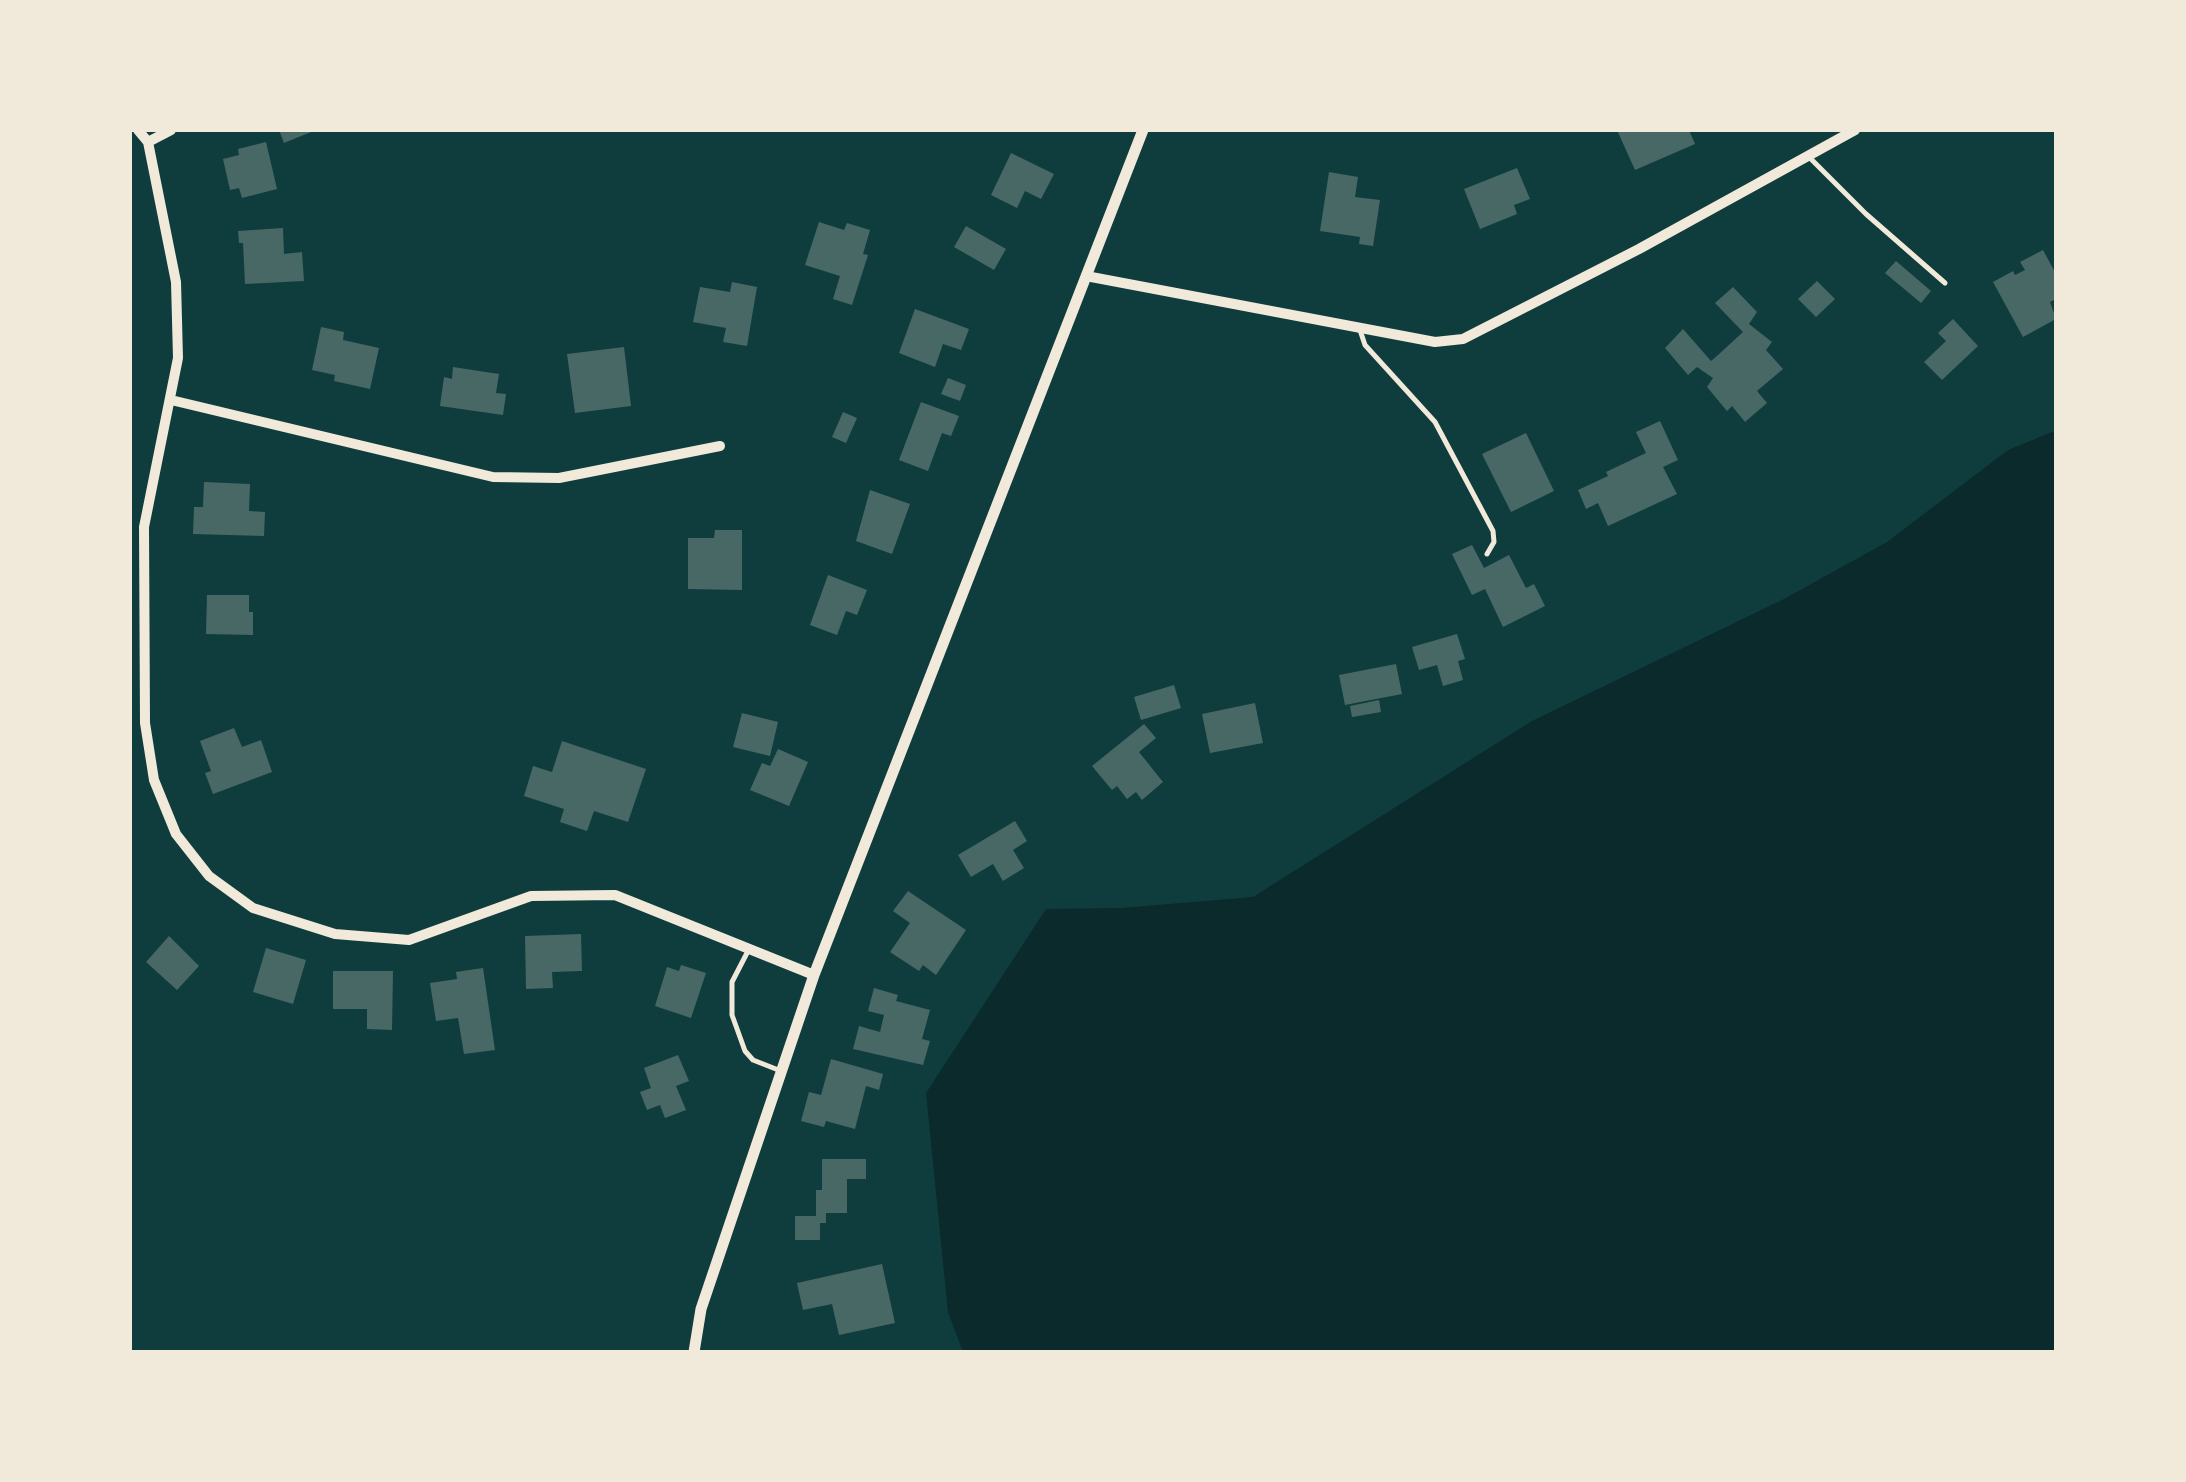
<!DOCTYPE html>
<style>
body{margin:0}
#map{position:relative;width:2186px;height:1482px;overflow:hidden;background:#0f3d3e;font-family:Poppins,sans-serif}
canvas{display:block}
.frame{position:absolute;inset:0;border:132px solid #f1e9da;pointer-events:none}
</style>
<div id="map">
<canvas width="2186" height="1482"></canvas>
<div class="frame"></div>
</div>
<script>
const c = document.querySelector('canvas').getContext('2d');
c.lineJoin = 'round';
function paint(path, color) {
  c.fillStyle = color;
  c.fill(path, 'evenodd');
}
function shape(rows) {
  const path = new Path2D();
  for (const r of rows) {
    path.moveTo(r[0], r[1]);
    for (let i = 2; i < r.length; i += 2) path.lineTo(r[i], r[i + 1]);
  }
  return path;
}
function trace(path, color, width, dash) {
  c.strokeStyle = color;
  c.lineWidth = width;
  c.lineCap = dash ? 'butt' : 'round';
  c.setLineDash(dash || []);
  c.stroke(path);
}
const water = shape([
 [2052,432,2056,433,2056,1352,963,1352,948,1312,926,1093,1046,909,1121,908,1253,897,1532,721,1784,599,1887,542,2008,450]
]);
const building = shape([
 [279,130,316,130,284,143],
 [1617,130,1689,130,1695,144,1635,170],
 [266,142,277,189,242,198,239,188,230,190,223,159,239,155,238,149],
 [1011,153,1054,174,1041,199,1025,191,1017,208,991,195],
 [1517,168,1530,199,1514,205,1517,214,1480,229,1464,189],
 [1329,172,1358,177,1355,197,1380,200,1373,246,1359,244,1360,237,1320,231],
 [819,222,844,230,847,223,870,230,863,254,868,255,852,305,833,299,840,276,805,265],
 [966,226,1006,249,994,270,954,247],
 [283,228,284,254,302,252,304,281,245,284,243,243,239,243,238,231],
 [2043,250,2056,274,2056,299,2050,302,2056,319,2023,337,1993,282,2013,271,2015,275,2025,270,2020,262],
 [1896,261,1931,291,1921,303,1885,273],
 [1817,281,1835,299,1816,317,1798,299],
 [732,282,757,287,747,346,723,342,726,328,693,322,700,287,730,292],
 [1733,287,1757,312,1749,324,1772,342,1766,350,1783,369,1757,391,1767,403,1745,422,1732,406,1727,411,1707,387,1713,378,1697,367,1688,375,1665,348,1683,329,1711,361,1718,355,1743,332,1715,303],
 [915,309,969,329,961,350,943,344,935,367,899,353],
 [1953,319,1978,346,1942,380,1924,362,1946,341,1938,333],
 [321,327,344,332,343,340,379,348,370,389,334,381,335,375,312,370],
 [624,347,631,406,575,413,567,354],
 [453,367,499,374,496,393,506,394,503,415,440,406,444,377,452,379],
 [948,378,966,385,960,401,941,394],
 [921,402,959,416,951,436,942,433,928,471,899,460],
 [843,412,857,418,846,443,832,437],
 [1660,421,1678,460,1663,467,1677,494,1608,526,1598,503,1586,509,1578,490,1608,476,1606,472,1646,453,1636,432],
 [1526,433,1554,491,1511,512,1482,454],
 [204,482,250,484,249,511,265,512,264,536,193,534,194,507,203,507],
 [870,490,910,504,892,554,856,541],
 [715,530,742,530,742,590,688,589,688,538,714,538],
 [1472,545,1484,568,1509,555,1526,588,1534,584,1545,606,1503,627,1485,589,1472,595,1452,554],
 [828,575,867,590,857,615,846,611,837,635,810,625],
 [207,595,249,595,249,612,253,612,253,635,206,634],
 [1457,634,1465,659,1458,661,1463,680,1443,686,1437,665,1419,670,1412,647],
 [1396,664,1402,694,1345,705,1339,675],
 [1174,685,1181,708,1141,720,1134,697],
 [1379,700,1381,712,1352,717,1350,706],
 [1255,703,1263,743,1210,753,1202,714],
 [742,713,778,722,770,756,733,747],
 [1144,724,1156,738,1139,752,1163,782,1142,800,1136,792,1127,799,1117,786,1112,790,1092,766],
 [234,728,242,747,261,740,272,772,213,794,205,773,211,771,200,741],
 [562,741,646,769,628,822,594,811,587,831,560,822,564,809,524,796,533,766,552,772],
 [778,749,808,762,789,806,750,790,762,763,770,766],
 [1015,821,1027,841,1013,850,1024,868,1003,881,993,864,971,877,958,855],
 [908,891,966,930,936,975,923,965,919,971,890,952,910,923,893,911],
 [581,934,582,971,552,972,553,988,526,989,525,936],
 [169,936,199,966,177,990,146,962],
 [266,948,306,960,293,1004,253,992],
 [681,965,706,973,691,1018,655,1006,667,967,679,971],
 [483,968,495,1050,464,1054,458,1018,436,1021,430,983,457,979,456,972],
 [333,971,393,971,392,1030,367,1029,367,1009,333,1009],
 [874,988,898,995,896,1001,930,1010,922,1039,930,1041,923,1065,853,1049,859,1026,880,1032,884,1015,868,1011],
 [678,1055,689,1081,676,1086,686,1110,665,1118,660,1105,647,1110,640,1092,651,1088,644,1068],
 [831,1059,883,1074,879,1090,866,1086,855,1129,826,1121,824,1127,801,1121,809,1092,821,1095],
 [822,1159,866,1159,866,1179,847,1179,847,1213,826,1213,826,1223,820,1223,820,1240,795,1240,795,1216,816,1216,816,1190,822,1190],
 [882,1264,895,1323,839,1335,832,1304,803,1310,797,1283]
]);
const service = shape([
 [1810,158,1866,214,1945,283],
 [1360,330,1365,345,1435,422,1493,531,1494,542,1487,554],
 [748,951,732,982,732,1015,745,1051,753,1060,781,1071]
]);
const minor = shape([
 [138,130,148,142,176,282,178,358,144,527,145,723,154,780,176,834,209,876,253,908,335,934,409,940,531,896,615,895,814,975],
 [148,142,171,130],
 [1086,276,1435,342,1463,339,1639,249,1855,130],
 [171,400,493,477,559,478,720,446]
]);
const tertiary = shape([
 [694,1352,701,1309,814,975,1143,130]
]);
paint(water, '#0a2a2b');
paint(building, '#486865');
trace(service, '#f1e9da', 5);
trace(minor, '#f1e9da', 10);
trace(tertiary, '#f1e9da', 11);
</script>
